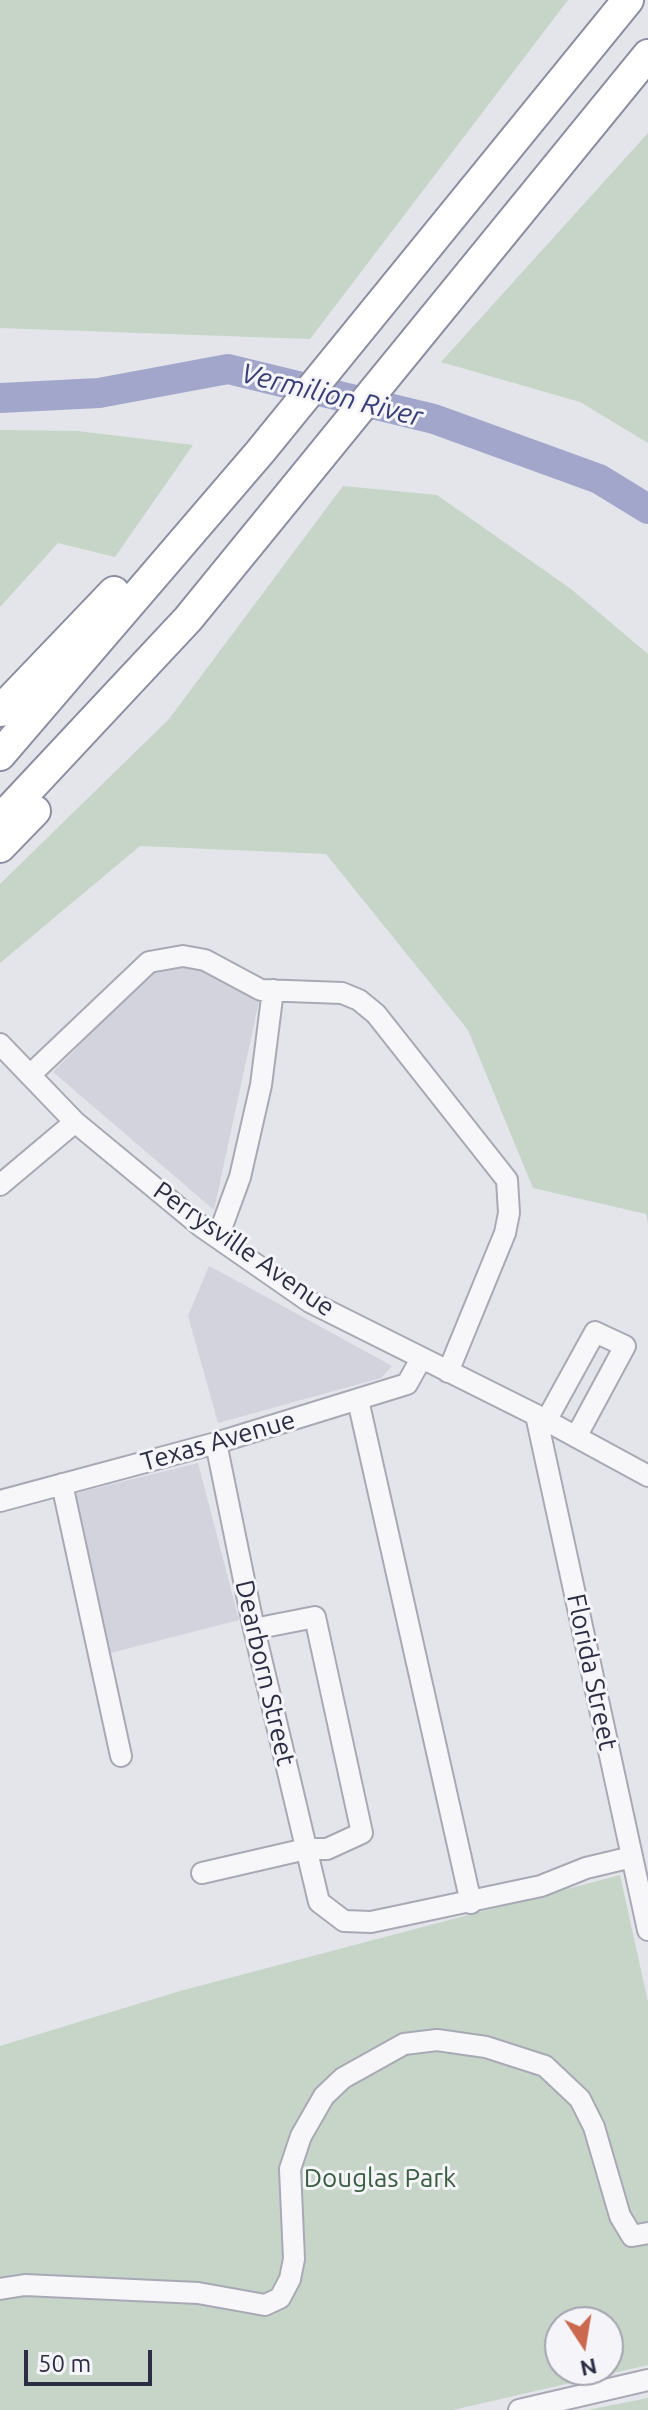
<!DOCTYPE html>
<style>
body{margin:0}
#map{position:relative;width:648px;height:2410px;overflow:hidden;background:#e4e4eb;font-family:Ubuntu,sans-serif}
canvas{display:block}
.north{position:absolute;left:544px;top:2306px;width:80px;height:80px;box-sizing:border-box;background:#f4f4f9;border:2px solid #a4a4b1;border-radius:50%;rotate:168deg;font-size:22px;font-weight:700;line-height:32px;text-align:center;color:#2c2c44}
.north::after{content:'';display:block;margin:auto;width:28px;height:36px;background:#cb694f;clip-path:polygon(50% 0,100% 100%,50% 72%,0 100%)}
.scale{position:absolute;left:24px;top:2350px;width:128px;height:36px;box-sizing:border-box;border:4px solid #2c2c44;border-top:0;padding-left:10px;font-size:24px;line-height:28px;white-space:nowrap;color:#2c2c44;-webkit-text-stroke:6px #f4f4f9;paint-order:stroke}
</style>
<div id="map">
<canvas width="648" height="2410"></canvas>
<div class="north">N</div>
<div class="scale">50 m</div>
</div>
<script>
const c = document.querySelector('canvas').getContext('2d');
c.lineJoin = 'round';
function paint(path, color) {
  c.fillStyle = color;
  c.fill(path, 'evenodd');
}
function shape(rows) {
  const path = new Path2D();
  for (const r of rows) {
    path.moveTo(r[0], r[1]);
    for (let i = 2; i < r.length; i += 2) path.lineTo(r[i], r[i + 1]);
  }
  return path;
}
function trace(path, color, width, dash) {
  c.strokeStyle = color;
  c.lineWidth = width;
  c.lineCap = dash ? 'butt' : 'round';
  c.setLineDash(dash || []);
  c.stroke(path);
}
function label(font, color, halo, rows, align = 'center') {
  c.font = font + ' Ubuntu,sans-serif';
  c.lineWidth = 6;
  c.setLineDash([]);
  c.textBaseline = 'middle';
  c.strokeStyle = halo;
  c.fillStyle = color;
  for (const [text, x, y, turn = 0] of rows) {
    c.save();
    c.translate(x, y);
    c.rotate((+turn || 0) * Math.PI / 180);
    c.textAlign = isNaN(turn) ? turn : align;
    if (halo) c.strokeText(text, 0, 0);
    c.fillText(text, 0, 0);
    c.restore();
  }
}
const built = shape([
 [194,966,259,1001,214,1210,53,1072,150,974],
 [209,1266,228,1276,392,1366,381,1378,218,1423,188,1316],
 [198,1463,239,1620,99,1656,64,1496]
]);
const green = shape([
 [0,0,568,0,310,339,0,328],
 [648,133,648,443,580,402,441,362],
 [0,430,78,431,193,445,115,557,58,543,0,607],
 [343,486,437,495,571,589,648,654,648,1223,646,1214,533,1188,468,1030,326,854,140,846,0,963,0,884,169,719],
 [620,1875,648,2002,648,2365,453,2410,0,2410,0,2046,180,1991],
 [560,2322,608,2322,608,2370,560,2370],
 [648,2398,648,2410,587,2410]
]);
const river = shape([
 [0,398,99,393,228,369,434,419,599,479,648,509]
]);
const minor = shape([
 [0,1044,75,1122,202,1227,310,1302,536,1415,648,1476],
 [30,1075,149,962,183,956,205,960,261,990,342,993,359,1000,376,1014,507,1180,509,1213,505,1233,448,1372],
 [0,1185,75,1122],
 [218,1237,240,1177,261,1085,273,990],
 [358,1400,471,1903],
 [536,1415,648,1930],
 [546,1421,595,1332,625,1346,576,1437],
 [216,1443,254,1629,319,1902,344,1921,371,1922,541,1886,586,1868,632,1857],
 [62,1484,121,1756],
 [0,1501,216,1443,407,1384,421,1359],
 [202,1873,306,1849,327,1849,362,1833,315,1617,254,1629],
 [0,2289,25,2285,198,2293,265,2305,280,2298,290,2279,294,2259,290,2169,301,2136,324,2096,343,2078,404,2044,437,2040,486,2047,545,2066,580,2099,594,2127,620,2216,632,2236,648,2233],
 [519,2410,648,2380]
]);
const highway = shape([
 [0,711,114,592],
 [0,755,260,452,628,0],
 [0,820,188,619,648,55],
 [0,847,35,811]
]);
const streetNames = [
 ["Perrysville Avenue",244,1249,35],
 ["Texas Avenue",218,1441,-16],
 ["Florida Street",592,1672,78],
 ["Dearborn Street",265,1673,77]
];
const parkNames = [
 ["Douglas Park",380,2178]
];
const waterNames = [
 ["Vermilion River",332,395,14]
];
paint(built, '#d2d3dd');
paint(green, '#c6d5c7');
trace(river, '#a1a6ca', 30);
trace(minor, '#a9a9b6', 24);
trace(highway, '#8c8da2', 34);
trace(minor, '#f7f7fa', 20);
trace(highway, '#fff', 30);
label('26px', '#2c2c44', '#f4f4f9', streetNames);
label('26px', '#3a5f40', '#f4f4f9', parkNames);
label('italic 28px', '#373d76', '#f4f4f9', waterNames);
</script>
